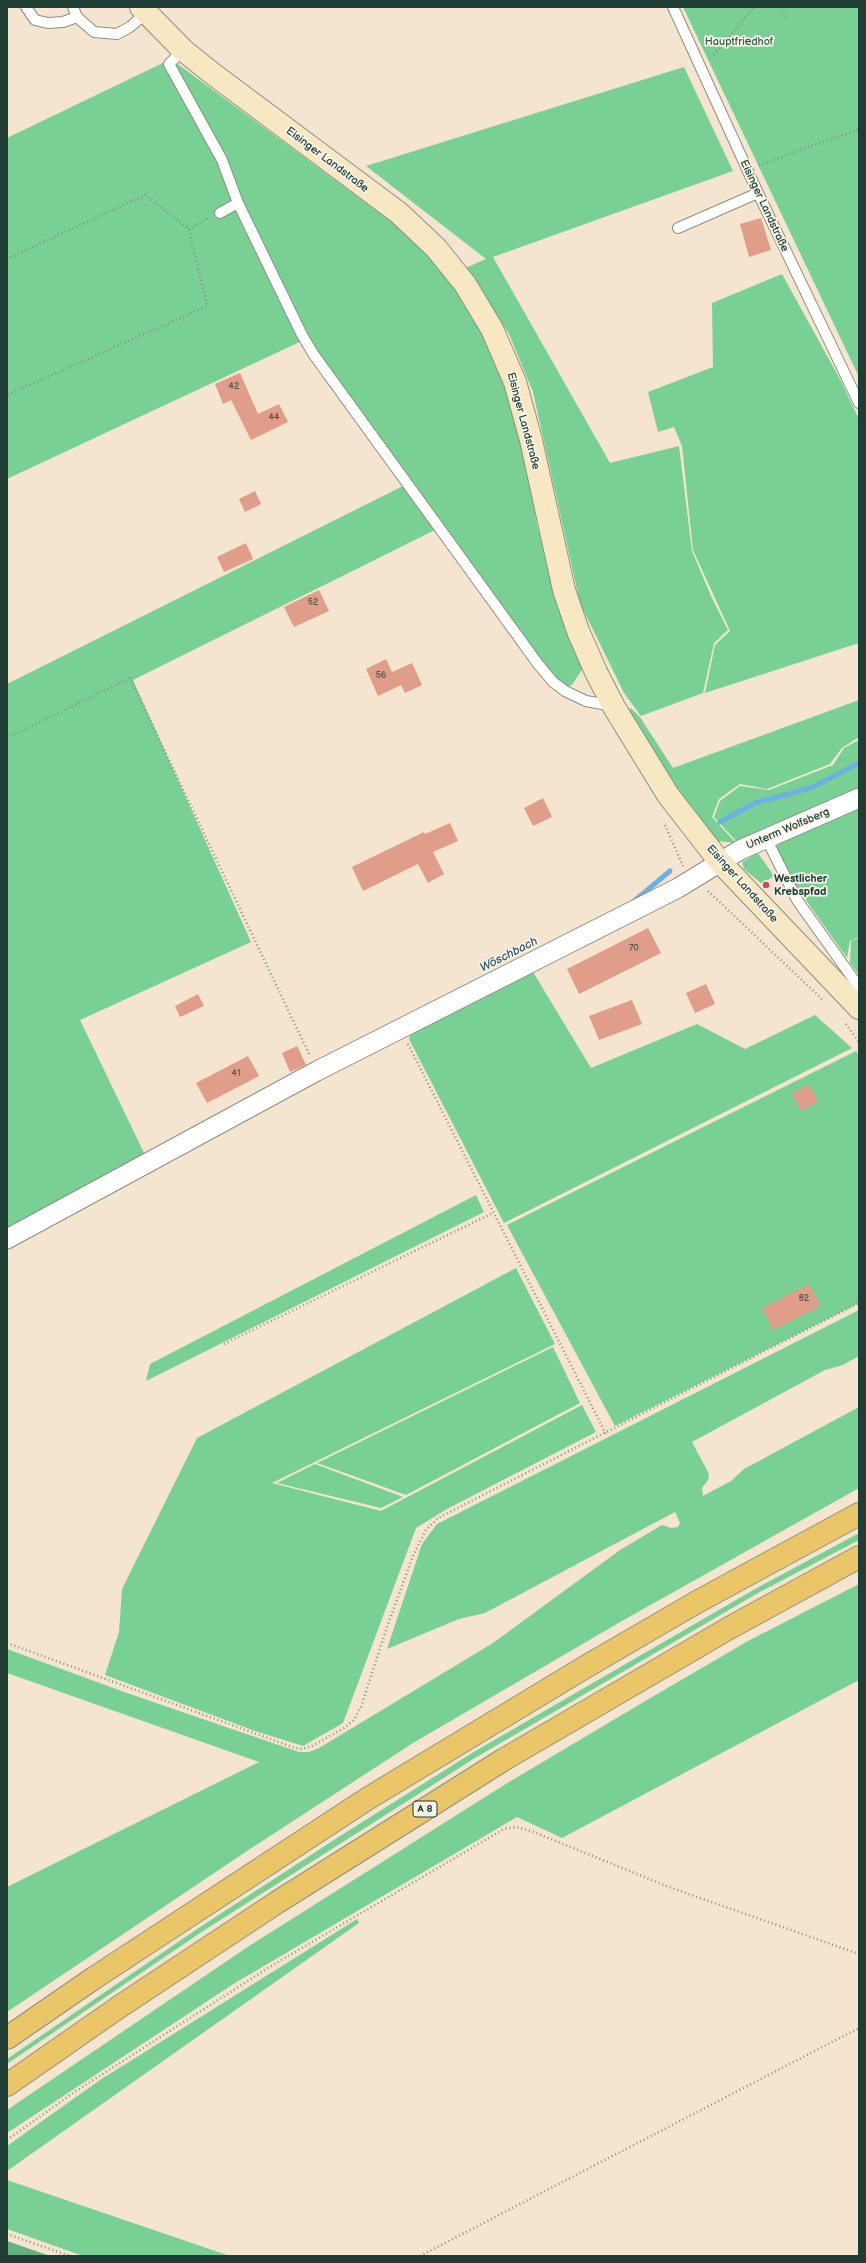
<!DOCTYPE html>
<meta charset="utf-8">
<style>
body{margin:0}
#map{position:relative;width:866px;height:2263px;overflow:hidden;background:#f5e4cf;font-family:"Balsamiq Sans",sans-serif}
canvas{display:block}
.frame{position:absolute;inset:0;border:8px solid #1f3d34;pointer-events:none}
</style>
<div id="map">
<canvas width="866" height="2263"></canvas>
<div class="frame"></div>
</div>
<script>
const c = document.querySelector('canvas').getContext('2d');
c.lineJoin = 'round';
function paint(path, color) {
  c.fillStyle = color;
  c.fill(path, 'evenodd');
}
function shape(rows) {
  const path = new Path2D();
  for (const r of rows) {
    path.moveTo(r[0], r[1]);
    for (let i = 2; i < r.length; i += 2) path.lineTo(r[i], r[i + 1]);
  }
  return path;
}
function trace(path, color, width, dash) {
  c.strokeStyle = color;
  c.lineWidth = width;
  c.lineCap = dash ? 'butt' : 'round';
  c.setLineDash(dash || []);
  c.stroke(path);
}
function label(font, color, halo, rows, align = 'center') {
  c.font = font + ' "Balsamiq Sans",sans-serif';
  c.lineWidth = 3.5;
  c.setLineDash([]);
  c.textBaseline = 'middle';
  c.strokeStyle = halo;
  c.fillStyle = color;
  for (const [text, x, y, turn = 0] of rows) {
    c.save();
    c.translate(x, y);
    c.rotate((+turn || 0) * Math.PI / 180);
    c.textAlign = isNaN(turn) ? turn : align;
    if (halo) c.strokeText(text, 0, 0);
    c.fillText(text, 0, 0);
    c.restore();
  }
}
const green = shape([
 [683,7,859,7,859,377,720,85],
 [171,59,393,223,428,253,456,286,482,329,508,388,522,440,537,525,554,589,583,668,572,685,567,687,554,681,306,339,7,479,7,138],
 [684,67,733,171,493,257,610,463,679,446,692,551,711,596,728,630,714,643,703,693,641,716,624,693,580,603,533,392,509,334,465,268,486,259,366,166],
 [782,274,841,381,859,419,859,643,705,693,715,645,730,631,693,550,682,446,674,427,658,432,648,392,713,367,712,303],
 [405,485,437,529,133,680,251,942,80,1020,147,1159,7,1233,7,684],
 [859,700,859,737,842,748,830,764,767,789,740,784,719,799,712,817,736,843,716,841,671,787,624,711,631,708,640,717,673,768],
 [859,740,859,789,736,841,714,817,720,801,740,786,769,790,833,765,844,748],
 [859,807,859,937,850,941,847,958,793,882,776,847,785,838],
 [758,853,774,876,762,884,744,869,742,862],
 [859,938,859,975,850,963,851,941],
 [533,972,591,1068,697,1024,745,1049,815,1015,852,1048,504,1223,409,1039,411,1033],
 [856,1051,859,1056,859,1303,615,1426,507,1225],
 [476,1195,484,1212,146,1381,150,1364],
 [516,1268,555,1344,272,1483,381,1511,582,1405,596,1432,447,1509,416,1528,343,1723,303,1746,255,1731,105,1675,119,1632,122,1589,197,1438],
 [859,1310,859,1356,843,1365,825,1370,692,1442,709,1474,708,1480,702,1488,703,1496,731,1481,744,1469,859,1407,859,1488,622,1621,413,1743,247,1851,7,2012,7,1887,259,1762,7,1673,7,1649,127,1693,299,1752,309,1752,319,1748,493,1643,620,1550,662,1525,671,1528,678,1527,680,1523,675,1512,485,1613,459,1619,387,1649,422,1544,437,1524],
 [553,1347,580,1403,406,1495,317,1463],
 [315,1464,403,1497,381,1508,277,1483],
 [859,1533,859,1540,758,1593,475,1758,203,1931,7,2064,7,2059,200,1927,337,1838,472,1753,755,1589],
 [859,1584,859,1680,562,1838,517,1817,235,1983,7,2133,7,2110,249,1946,509,1782,647,1700,748,1641],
 [357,1919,359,1923,7,2171,7,2146,100,2080],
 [7,2180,230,2256,83,2256,7,2229]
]);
const forest = shape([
 [7,2241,50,2256,7,2256]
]);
const stream = shape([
 [720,822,755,803,811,788,859,763],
 [633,902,670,871]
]);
const building = shape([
 [761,218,771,250,749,257,740,224],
 [240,373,258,414,279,404,288,422,251,440,231,400,223,404,215,384],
 [255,491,261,504,245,512,239,499],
 [246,543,253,559,224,572,217,557],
 [319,590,329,611,294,627,284,607],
 [386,659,392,672,412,663,422,685,405,693,401,685,378,696,366,669],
 [543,798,552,817,533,826,524,808],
 [450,823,458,841,433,852,444,874,428,883,418,864,363,891,352,867,424,832,425,834],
 [648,928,661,953,579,994,567,969],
 [706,984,715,1004,695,1013,686,993],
 [198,994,204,1006,180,1017,175,1006],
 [632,1000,642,1024,599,1040,589,1016],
 [297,1046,306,1065,290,1072,282,1053],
 [248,1056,259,1076,207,1103,196,1083],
 [809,1085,818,1102,801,1111,792,1093],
 [809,1284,821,1306,773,1330,762,1308]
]);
const path = shape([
 [779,7,788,20],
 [714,55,754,7],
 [759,165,859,129],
 [189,229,209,218],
 [7,259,145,195,189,229,207,306,7,395],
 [7,738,130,678,310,1056],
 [665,825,683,866],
 [708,891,823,1000],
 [846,1024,859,1042],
 [408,1044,606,1434],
 [224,1344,493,1213],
 [7,1643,295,1748,302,1749,312,1746,344,1728,353,1721,361,1707,387,1627,413,1556,426,1530,438,1518,859,1303],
 [7,2140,73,2093,268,1968,504,1829,516,1827,531,1831,669,1887,859,1954],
 [7,2234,70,2256],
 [420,2256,859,2028]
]);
const service = shape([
 [26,7,35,20,48,23,63,22,77,17],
 [73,7,77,17,94,32,117,34,130,27,138,20,143,9],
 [673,7,758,193,859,403],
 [183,50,169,64,222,160,238,203,302,335,314,355,538,664,553,682,565,691,586,701,613,706],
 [220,213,238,203],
 [678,228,758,193],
 [766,838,797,900,859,987]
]);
const minor = shape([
 [7,1239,317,1071,678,888,740,850,859,798]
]);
const secondary = shape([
 [141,7,183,50,213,74,399,213,436,248,465,284,492,329,515,382,531,440,564,590,578,631,596,672,614,707,668,795,720,862,859,1008]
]);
const motorway = shape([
 [7,2038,94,1978,367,1799,587,1666,697,1602,859,1514],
 [7,2085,119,2007,276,1903,503,1760,731,1627,859,1557]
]);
const markers = [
 [766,885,4,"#d1495b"]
];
const numberNames = [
 ["42",234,387],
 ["44",274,418],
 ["52",313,603],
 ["56",381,676],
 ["70",634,949],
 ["41",236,1074],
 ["82",804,1299]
];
const shields = [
 [425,1809,24]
];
const shieldNames = [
 ["A 8",425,1809]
];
const parkNames = [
 ["Hauptfriedhof",739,42]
];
const streetNames = [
 ["Eisinger Landstraße",327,160,37],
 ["Eisinger Landstraße",764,206,65],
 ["Eisinger Landstraße",523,421,75],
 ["Unterm Wolfsberg",788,829,-23],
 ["Eisinger Landstraße",742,884,48]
];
const poiNames = [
 ["Westlicher",774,879],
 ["Krebspfad",774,892]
];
const waterNames = [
 ["Wöschbach",509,955,-27]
];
paint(green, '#79d095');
paint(forest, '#62b27e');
trace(stream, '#6fb0e3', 5);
paint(building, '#e09d89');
trace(service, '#8a9082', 12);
trace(minor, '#8a9082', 21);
trace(secondary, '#8a9082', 24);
trace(motorway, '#8a9082', 24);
trace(path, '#8a9082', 2.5, [1, 3]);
trace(service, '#fff', 10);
trace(minor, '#fff', 19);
trace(secondary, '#f7e8c3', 22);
trace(motorway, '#ebc669', 22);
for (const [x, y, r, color] of markers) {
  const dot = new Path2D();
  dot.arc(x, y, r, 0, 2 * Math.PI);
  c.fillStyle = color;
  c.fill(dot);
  trace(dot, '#f7f3e8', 1.5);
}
label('9px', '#4f5549', null, numberNames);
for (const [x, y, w] of shields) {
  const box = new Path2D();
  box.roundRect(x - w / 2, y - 8, w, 16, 3);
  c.fillStyle = '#f7f3e8';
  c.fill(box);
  trace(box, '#1f3d34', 1);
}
label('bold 10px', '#1f3d34', null, shieldNames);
label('11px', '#315a47', '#f7f3e8', parkNames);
label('11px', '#1f3d34', '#f7f3e8', streetNames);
label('bold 11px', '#1f3d34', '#f7f3e8', poiNames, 'left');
label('italic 12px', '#335a60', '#f7f3e8', waterNames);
</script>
